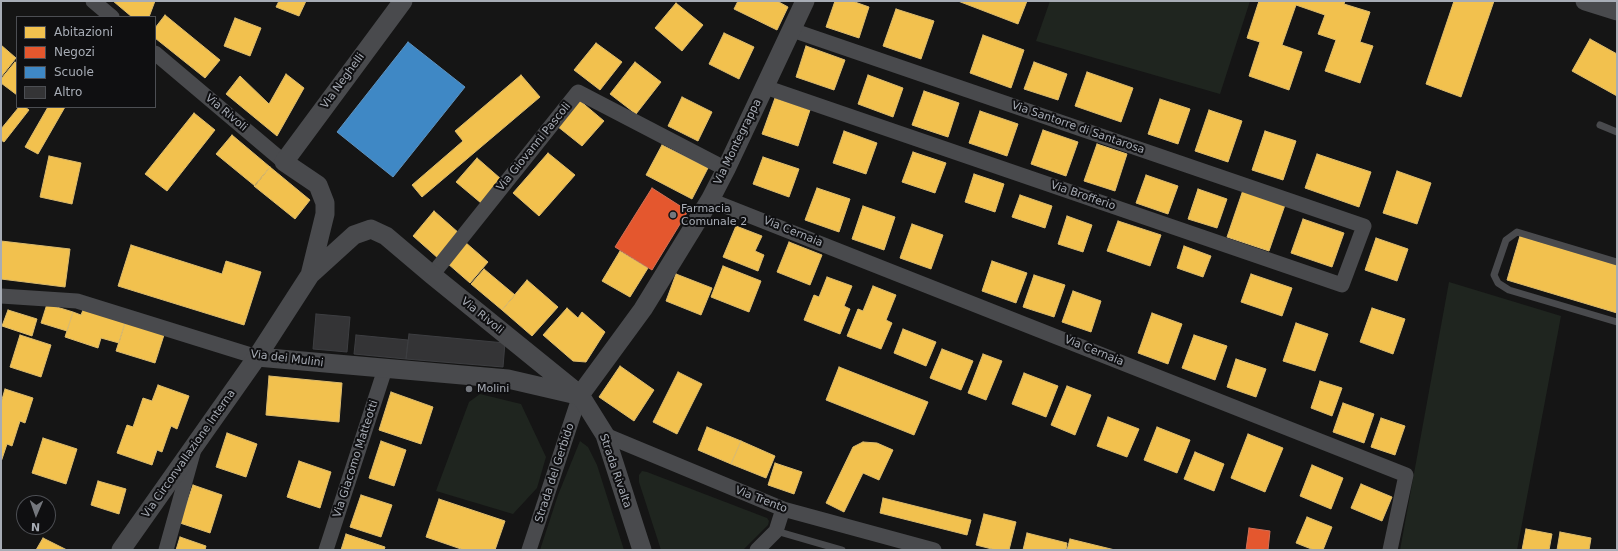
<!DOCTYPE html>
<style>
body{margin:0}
#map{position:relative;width:1618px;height:551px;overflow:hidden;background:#151515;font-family:"DejaVu Sans",sans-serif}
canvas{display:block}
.frame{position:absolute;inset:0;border:2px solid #a7acb5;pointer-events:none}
.legend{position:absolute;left:16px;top:16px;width:140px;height:92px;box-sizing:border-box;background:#0f0f11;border:1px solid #4c4e53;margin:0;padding:5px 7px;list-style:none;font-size:12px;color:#a7acb5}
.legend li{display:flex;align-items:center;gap:8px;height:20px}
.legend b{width:20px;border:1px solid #4c4e53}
.north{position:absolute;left:16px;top:495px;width:40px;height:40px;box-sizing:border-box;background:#0f0f11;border:1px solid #4c4e53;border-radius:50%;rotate:182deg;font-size:11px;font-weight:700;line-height:16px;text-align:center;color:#a7acb5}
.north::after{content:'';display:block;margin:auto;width:14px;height:18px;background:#74777d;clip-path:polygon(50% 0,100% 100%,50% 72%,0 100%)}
</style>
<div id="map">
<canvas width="1618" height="551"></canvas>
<div class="frame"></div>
<ul class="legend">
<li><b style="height:11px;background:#f2c14e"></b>Abitazioni</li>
<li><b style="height:11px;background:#e4572e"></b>Negozi</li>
<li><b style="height:11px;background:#3f88c5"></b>Scuole</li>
<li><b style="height:11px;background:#343436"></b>Altro</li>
</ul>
<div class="north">N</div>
</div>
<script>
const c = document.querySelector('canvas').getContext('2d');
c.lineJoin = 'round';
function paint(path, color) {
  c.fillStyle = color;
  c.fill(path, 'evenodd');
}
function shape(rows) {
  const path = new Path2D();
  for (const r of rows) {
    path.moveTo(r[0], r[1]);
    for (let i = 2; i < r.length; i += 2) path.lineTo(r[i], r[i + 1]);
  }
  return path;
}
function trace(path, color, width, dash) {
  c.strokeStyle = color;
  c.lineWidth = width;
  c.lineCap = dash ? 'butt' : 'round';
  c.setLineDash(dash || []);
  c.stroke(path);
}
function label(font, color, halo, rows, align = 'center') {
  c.font = font + ' "DejaVu Sans",sans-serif';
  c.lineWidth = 4;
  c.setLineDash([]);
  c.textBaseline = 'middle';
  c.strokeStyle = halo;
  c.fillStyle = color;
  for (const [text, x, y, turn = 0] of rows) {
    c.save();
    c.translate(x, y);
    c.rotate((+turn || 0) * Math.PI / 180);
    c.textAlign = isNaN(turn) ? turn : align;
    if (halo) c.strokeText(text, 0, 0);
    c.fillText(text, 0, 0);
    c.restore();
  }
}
const green = shape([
 [1050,1,1250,1,1220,94,1036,41],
 [1449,282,1561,316,1517,550,1400,550],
 [480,394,521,404,546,457,537,488,513,514,436,491,469,402],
 [580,441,588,447,597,465,624,550,540,550,558,495],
 [642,471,647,472,767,518,769,521,768,525,743,550,661,550,639,482,639,475]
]);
const homes = shape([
 [113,1,155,1,149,17,132,17,113,1],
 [279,1,306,1,299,16,276,7,279,1],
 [738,1,777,1,788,7,777,30,734,9,738,1],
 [835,1,852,1,869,7,859,38,826,27,835,1],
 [958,1,1027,1,1018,24,958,1],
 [1259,1,1345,1,1344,4,1370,12,1360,42,1373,46,1360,83,1325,71,1336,40,1318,34,1325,15,1296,5,1282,45,1302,52,1289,90,1249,76,1260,42,1247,38,1259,1],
 [1454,1,1494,1,1461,97,1426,84,1454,1],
 [676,3,703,25,682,51,655,28,676,3],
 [896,9,934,21,921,59,883,46,896,9],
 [165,15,220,60,205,78,155,38,155,28,165,15],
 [235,18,261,28,250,56,224,46,235,18],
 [724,33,754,47,739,79,709,64,724,33],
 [983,35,1024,50,1011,88,970,73,983,35],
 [1590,39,1617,54,1617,96,1572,71,1590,39],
 [596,43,622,62,600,90,574,70,596,43],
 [1,45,16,58,1,77,1,45],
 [806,46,845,60,834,90,796,77,806,46],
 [15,62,17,64,17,95,1,83,1,79,15,62],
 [635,62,661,82,636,114,610,94,635,62],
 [1034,62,1067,74,1058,100,1024,89,1034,62],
 [1087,72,1133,88,1121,122,1075,106,1087,72],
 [286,74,304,88,277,136,226,94,240,76,269,104,286,74],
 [521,75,540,97,422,197,412,185,463,141,455,131,521,75],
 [868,75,903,88,893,117,858,104,868,75],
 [924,91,959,103,948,137,912,125,924,91],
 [682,97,712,112,698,141,668,126,682,97],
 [775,98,810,110,798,146,762,134,775,98],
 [1160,99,1190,109,1178,144,1148,134,1160,99],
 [579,100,604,121,582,146,557,126,579,100],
 [19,107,25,107,29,110,4,142,1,140,1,129,19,107],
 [48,107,65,107,38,154,25,147,48,107],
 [1209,110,1242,121,1228,162,1195,151,1209,110],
 [980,111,1018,124,1007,156,969,143,980,111],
 [194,113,215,130,167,191,145,174,194,113],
 [1043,130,1078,142,1066,176,1031,164,1043,130],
 [844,131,877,143,866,174,833,163,844,131],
 [1265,131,1296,141,1283,180,1252,170,1265,131],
 [232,135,270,167,255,186,216,154,232,135],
 [1097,144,1127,154,1115,191,1084,181,1097,144],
 [662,145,708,168,692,199,646,175,662,145],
 [913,152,946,163,935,193,902,182,913,152],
 [548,153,575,175,539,216,513,193,548,153],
 [1317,154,1371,172,1359,207,1305,188,1317,154],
 [49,156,81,163,72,204,40,197,49,156],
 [763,157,799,169,789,197,753,184,763,157],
 [477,158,501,179,481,203,456,182,477,158],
 [270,167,310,200,295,219,254,186,270,167],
 [1397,171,1431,183,1417,224,1383,213,1397,171],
 [974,174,1004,184,995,212,965,202,974,174],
 [1146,175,1178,186,1168,214,1136,203,1146,175],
 [817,188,850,199,839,232,805,220,817,188],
 [1198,189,1227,199,1217,228,1188,219,1198,189],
 [1243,190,1285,205,1269,251,1227,237,1243,190],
 [1020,195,1052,206,1045,228,1012,217,1020,195],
 [863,206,895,217,884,250,852,239,863,206],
 [434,211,460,234,439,259,413,236,434,211],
 [1067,216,1092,225,1083,252,1058,244,1067,216],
 [1303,219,1344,233,1332,267,1291,253,1303,219],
 [1118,221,1161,235,1150,266,1107,251,1118,221],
 [912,224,943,235,931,269,900,258,912,224],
 [736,226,762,236,755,251,764,255,758,271,723,257,736,226],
 [1520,236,1617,265,1617,313,1507,280,1520,236],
 [1376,238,1408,249,1397,281,1365,270,1376,238],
 [1,241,70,249,65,287,1,279,1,241],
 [465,242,488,262,470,283,447,263,465,242],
 [789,242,822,255,810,285,777,272,789,242],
 [131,245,222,274,226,261,261,272,244,325,118,286,131,245],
 [1184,246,1211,256,1203,277,1177,268,1184,246],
 [620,251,648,268,630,297,602,281,620,251],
 [992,261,1027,273,1016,303,982,291,992,261],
 [723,266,761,281,749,312,711,297,723,266],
 [484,269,515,295,502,310,471,284,484,269],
 [676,274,712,288,701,315,666,301,676,274],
 [1251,274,1292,288,1282,316,1241,302,1251,274],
 [1034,275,1065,285,1054,317,1023,307,1034,275],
 [827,277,852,286,844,306,850,309,840,334,804,320,814,295,819,297,827,277],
 [527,280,558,307,532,336,502,310,527,280],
 [873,286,896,295,886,320,892,323,881,349,847,336,858,309,863,311,873,286],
 [1073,291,1101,301,1091,332,1062,322,1073,291],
 [47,304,73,312,67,331,41,323,47,304],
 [567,308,578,318,582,312,605,332,586,362,573,361,543,335,567,308],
 [1372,308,1405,319,1393,354,1360,342,1372,308],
 [8,310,37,319,32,336,2,326,8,310],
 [83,310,125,323,119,343,101,338,98,348,65,337,73,312,81,315,83,310],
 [1152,313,1182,324,1168,364,1138,353,1152,313],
 [125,323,164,335,155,363,116,351,125,323],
 [1296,323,1328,334,1315,371,1283,361,1296,323],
 [903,329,936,342,926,366,894,353,903,329],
 [20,335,51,345,41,377,10,367,20,335],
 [1194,335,1227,346,1215,380,1182,368,1194,335],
 [942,349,973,361,961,390,930,378,942,349],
 [983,354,1002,361,986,400,968,393,983,354],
 [1236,359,1266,369,1256,397,1227,387,1236,359],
 [620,366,654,390,634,421,599,397,620,366],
 [839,367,928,402,914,435,826,400,839,367],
 [678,372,702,384,677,434,653,422,678,372],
 [1024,373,1058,386,1046,417,1012,404,1024,373],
 [269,376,342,383,339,422,266,415,269,376],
 [1320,381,1342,388,1332,416,1311,408,1320,381],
 [158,385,189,396,177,429,171,426,162,452,157,450,152,465,117,453,127,425,133,427,143,398,152,401,158,385],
 [1067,386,1091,395,1075,435,1051,425,1067,386],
 [5,389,33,398,25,423,20,421,12,446,7,444,1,462,1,403,5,389],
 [391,392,433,407,421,444,379,430,391,392],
 [1343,403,1374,414,1364,443,1333,432,1343,403],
 [1108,417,1139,429,1127,457,1097,446,1108,417],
 [1381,418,1405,426,1395,455,1371,447,1381,418],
 [707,427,741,441,731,464,698,450,707,427],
 [1157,427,1190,440,1177,473,1144,460,1157,427],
 [227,433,257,444,246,477,216,467,227,433],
 [1248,434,1283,448,1265,492,1231,478,1248,434],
 [43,438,77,449,66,484,32,473,43,438],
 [381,441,406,450,394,486,369,478,381,441],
 [741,441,775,456,766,478,731,464,741,441],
 [863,442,877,443,893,450,879,480,863,473,844,512,826,503,853,447,863,442],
 [1195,452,1224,464,1214,491,1184,479,1195,452],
 [299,461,331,472,320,508,287,497,299,461],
 [775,463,802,472,794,494,768,485,775,463],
 [1312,465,1343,478,1331,509,1300,496,1312,465],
 [98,481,126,489,119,514,91,505,98,481],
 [1361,484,1392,497,1382,521,1351,508,1361,484],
 [193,485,222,495,210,533,180,523,193,485],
 [361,495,392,505,381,537,350,527,361,495],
 [883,498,971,520,967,535,880,513,883,498],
 [439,499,505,521,495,550,464,550,426,537,439,499],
 [984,514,1016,522,1009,550,996,550,976,545,984,514],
 [1307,517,1332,527,1323,550,1314,550,1296,543,1307,517],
 [1526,529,1552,534,1549,550,1522,550,1526,529],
 [1560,532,1591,538,1589,550,1557,550,1560,532],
 [1027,533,1067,543,1066,550,1023,550,1027,533],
 [346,534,385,547,384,550,341,550,346,534],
 [180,537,206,546,205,550,176,550,180,537],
 [43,538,67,550,36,550,43,538],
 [1070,539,1115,550,1067,550,1070,539]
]);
const shops = shape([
 [652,188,688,211,652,270,615,247,652,188],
 [1249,528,1270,531,1268,550,1246,550,1249,528]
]);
const schools = shape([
 [408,42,465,87,393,177,337,132,408,42]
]);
const building = shape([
 [316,314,350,317,347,352,313,349,316,314],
 [409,334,505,343,503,367,406,359,409,334],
 [356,335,408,340,406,359,354,354,356,335]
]);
const service = shape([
 [1600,125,1617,132],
 [1617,262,1517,232,1506,240,1494,275,1498,283,1509,290,1617,322],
 [776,531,842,550]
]);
const minor = shape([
 [93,1,112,17],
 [155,53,284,162],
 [765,87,1342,285,1364,226,792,30],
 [710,200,1406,475,1390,550],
 [432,275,578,92,726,169],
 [1,296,77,301,257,357],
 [605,435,783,509,934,550],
 [166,550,193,453],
 [326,550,385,369],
 [529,550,580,395],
 [757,550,776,531,783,509]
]);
const tertiary = shape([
 [1585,1,1617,11],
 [310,275,325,214,325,203,318,185,284,162,403,1],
 [257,357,508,379,577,395],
 [580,395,643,309,710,200,726,169,805,1],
 [121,550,257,357,310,275,354,235,371,229,386,236,432,275,580,395,605,435,642,550]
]);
const markers = [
 [673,215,4,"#74777d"],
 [469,389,4,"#74777d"]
];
const streetNames = [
 ["Via Neghelli",343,81,-54],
 ["Via Rivoli",226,113,40],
 ["Via Santorre di Santarosa",1078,128,19],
 ["Via Montegrappa",738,142,-64],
 ["Via Giovanni Pascoli",534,147,-51],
 ["Via Brofferio",1083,196,19],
 ["Via Cernaia",793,232,22],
 ["Via Rivoli",482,316,39],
 ["Via Cernaia",1094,351,22],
 ["Via dei Mulini",287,359,7],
 ["Via Circonvallazione Interna",189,454,-55],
 ["Via Giacomo Matteotti",356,459,-72],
 ["Strada Rivalta",615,471,71],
 ["Strada del Gerbido",555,473,-72],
 ["Via Trento",761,500,21]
];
const poiNames = [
 ["Farmacia",681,209],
 ["Comunale 2",681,222],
 ["Molini",477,389]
];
paint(green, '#1f251f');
paint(homes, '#f2c14e');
trace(homes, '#dcbb6d', 1);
paint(shops, '#e4572e');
trace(shops, '#d27056', 1);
paint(schools, '#3f88c5');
trace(schools, '#5e93c0', 1);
paint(building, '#343436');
trace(building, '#3d3e41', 1);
trace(service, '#494a4d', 7);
trace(minor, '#494a4d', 15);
trace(tertiary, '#494a4d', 19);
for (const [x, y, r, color] of markers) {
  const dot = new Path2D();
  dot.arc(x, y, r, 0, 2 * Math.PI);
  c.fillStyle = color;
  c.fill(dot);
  trace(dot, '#0f0f11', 1.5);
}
label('11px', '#a7acb5', '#0f0f11', streetNames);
label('11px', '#a7acb5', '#0f0f11', poiNames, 'left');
</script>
